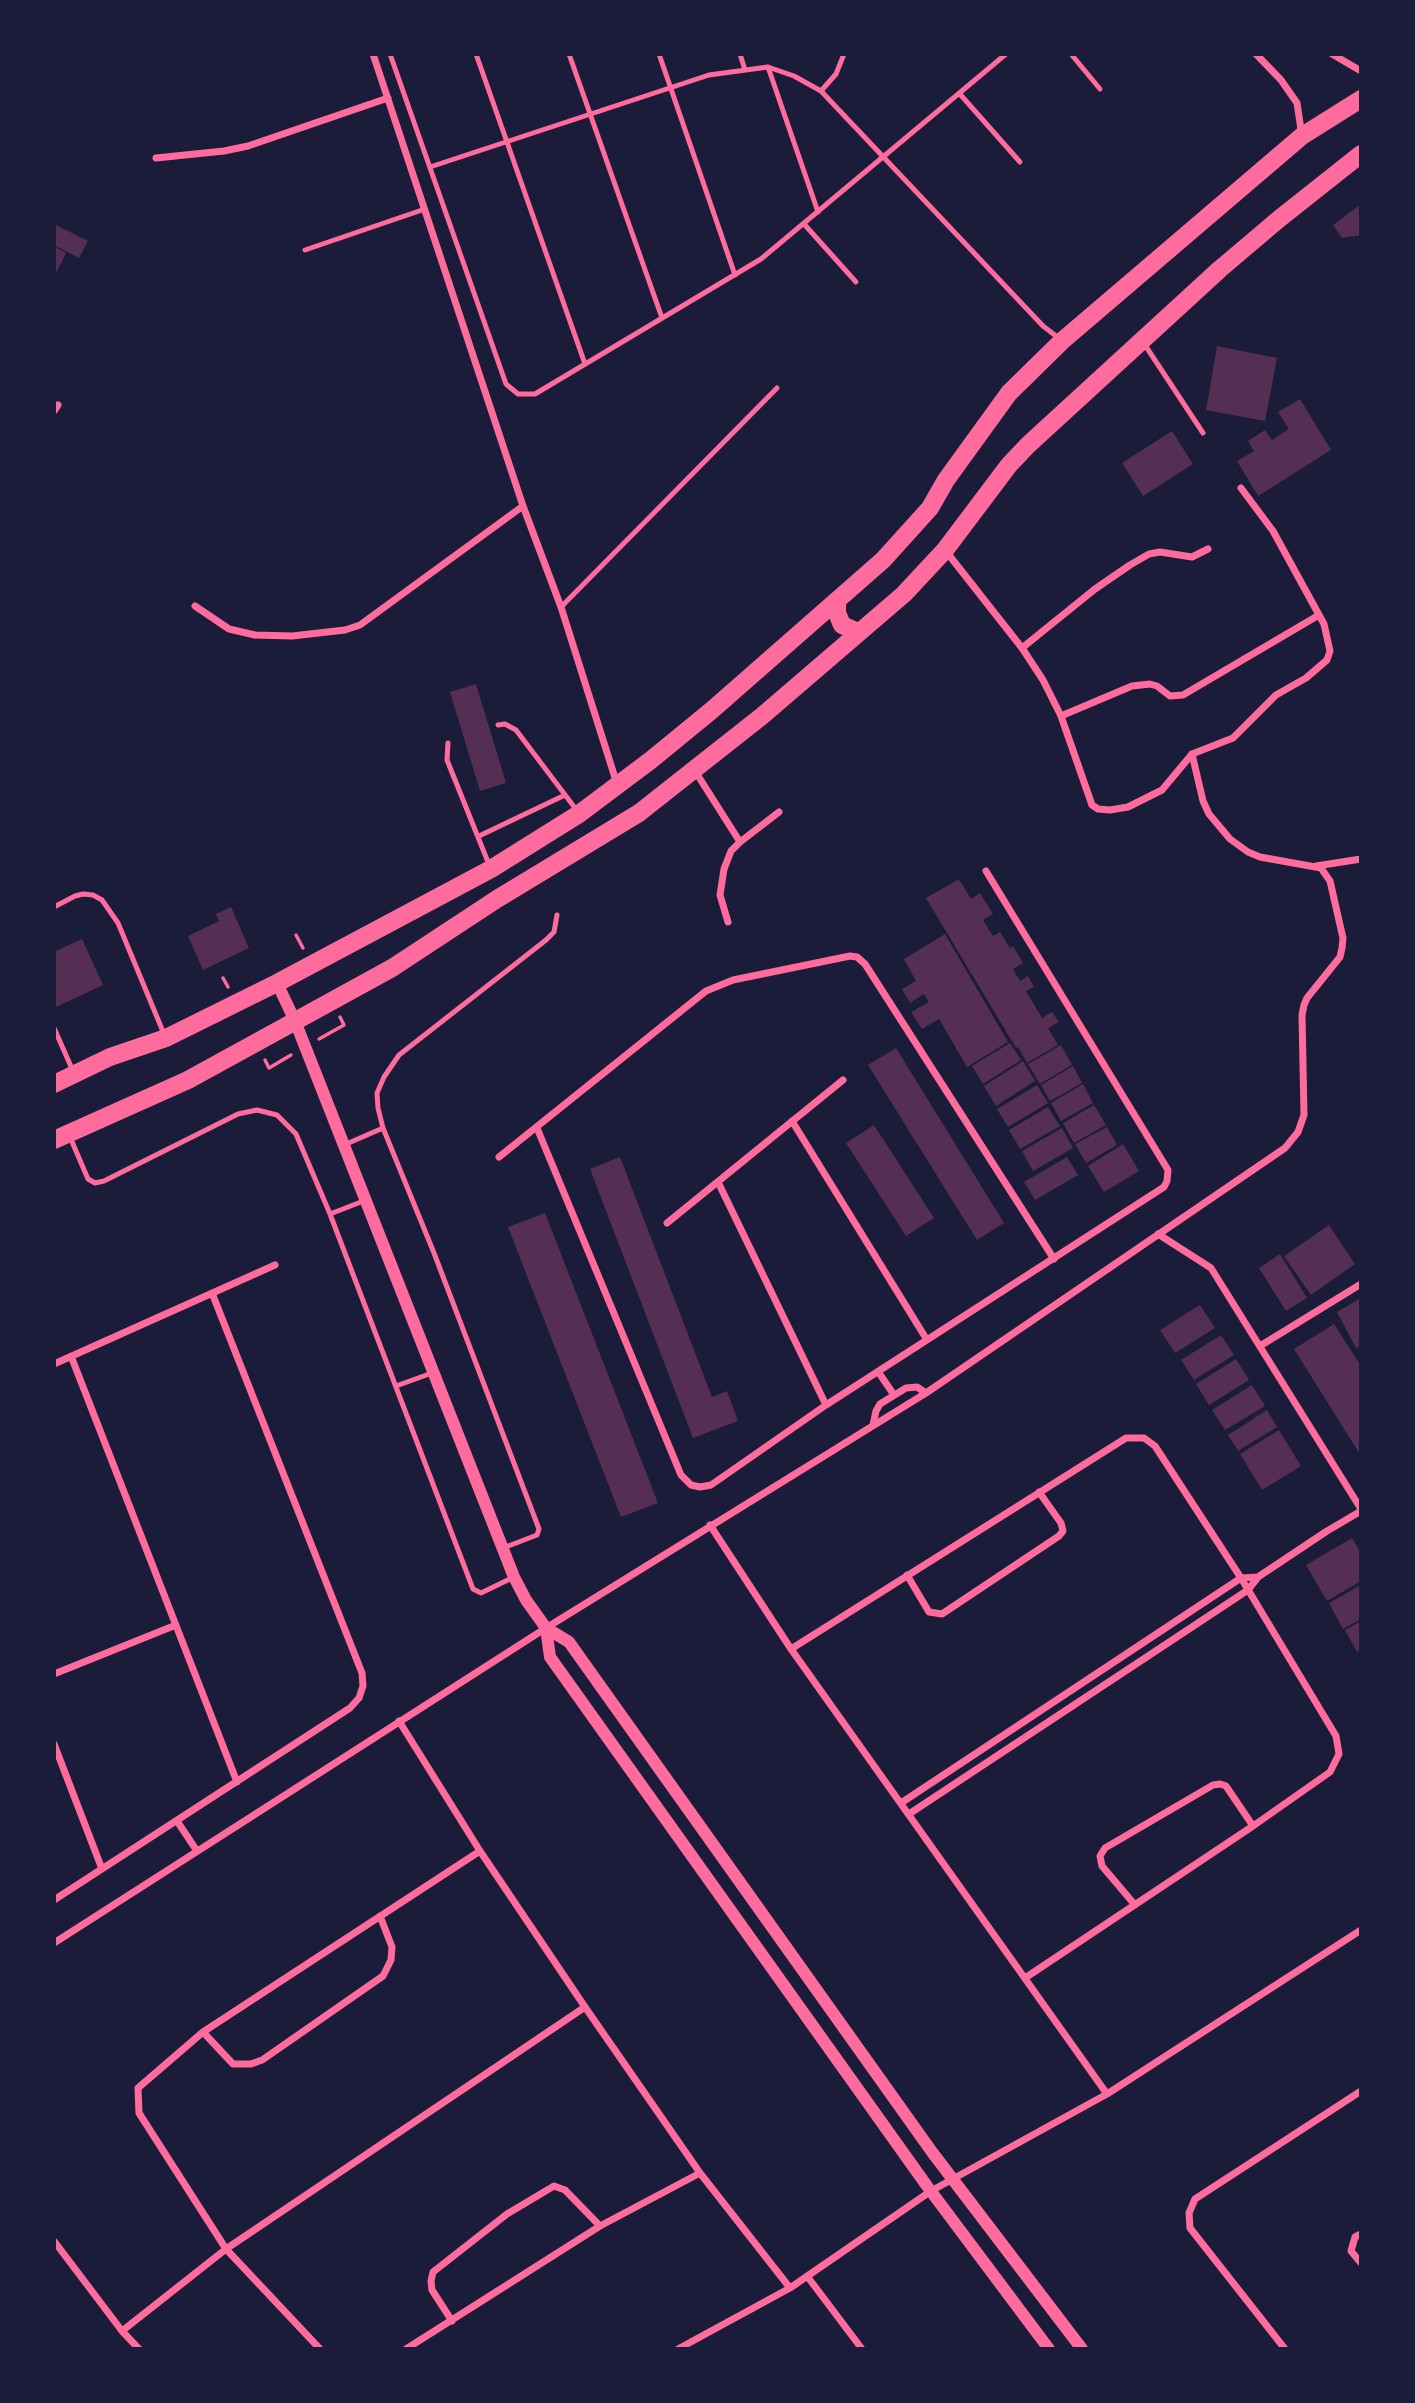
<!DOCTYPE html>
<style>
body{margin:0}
#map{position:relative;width:1415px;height:2403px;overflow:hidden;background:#1b1b3a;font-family:Signika,sans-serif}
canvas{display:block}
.frame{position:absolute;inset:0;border:56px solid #1b1b3a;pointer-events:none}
</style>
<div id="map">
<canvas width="1415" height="2403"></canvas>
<div class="frame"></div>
</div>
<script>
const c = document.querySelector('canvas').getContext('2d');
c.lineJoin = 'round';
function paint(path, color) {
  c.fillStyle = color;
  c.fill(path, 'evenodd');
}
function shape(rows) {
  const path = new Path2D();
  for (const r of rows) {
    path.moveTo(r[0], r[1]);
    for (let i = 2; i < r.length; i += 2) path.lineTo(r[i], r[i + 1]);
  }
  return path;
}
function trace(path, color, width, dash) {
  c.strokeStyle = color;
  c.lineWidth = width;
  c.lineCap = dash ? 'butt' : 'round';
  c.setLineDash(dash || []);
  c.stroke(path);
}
const building = shape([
 [1361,204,1361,235,1342,238,1333,225],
 [54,224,88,241,79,258,54,245],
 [54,246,66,253,54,277],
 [1217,346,1277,358,1265,421,1206,410],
 [1300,399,1331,450,1258,496,1237,461,1254,451,1248,441,1265,430,1272,440,1289,429,1278,412],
 [1172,431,1193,464,1143,496,1122,463],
 [476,684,506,783,480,791,450,692],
 [959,879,971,899,980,893,993,914,983,920,993,936,1000,932,1010,948,1013,946,1023,963,1013,969,1020,981,1028,976,1034,987,1026,991,1042,1018,1052,1012,1059,1022,1048,1028,1058,1045,1027,1063,1018,1047,1016,1048,926,898],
 [231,907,249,948,203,970,188,936,219,921,216,914],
 [945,934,1008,1042,967,1067,939,1019,922,1029,911,1012,929,1002,924,994,910,1003,902,989,916,981,904,959],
 [82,939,103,985,54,1008,54,952],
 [1010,1043,1021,1060,983,1084,972,1066],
 [1061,1045,1072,1065,1040,1084,1028,1064],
 [896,1048,1004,1223,977,1240,868,1065],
 [1023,1061,1035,1081,996,1106,984,1086],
 [1073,1066,1082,1083,1050,1101,1041,1085],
 [1083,1084,1093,1103,1061,1121,1051,1103],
 [1037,1085,1048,1103,1008,1127,997,1109],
 [1094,1105,1106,1125,1074,1143,1063,1123],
 [1048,1107,1060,1126,1020,1149,1009,1130],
 [874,1125,934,1218,906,1236,846,1143],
 [1107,1127,1117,1145,1086,1163,1075,1144],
 [1062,1128,1073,1148,1033,1171,1022,1151],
 [1123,1144,1139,1171,1104,1192,1088,1166],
 [620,1157,712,1397,727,1391,738,1421,693,1438,590,1169],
 [1067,1157,1078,1175,1035,1200,1024,1182],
 [545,1213,658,1503,621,1517,508,1227],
 [1329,1225,1355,1264,1311,1295,1284,1256],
 [1280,1254,1307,1298,1286,1311,1259,1268],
 [1361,1298,1361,1346,1356,1348,1337,1312],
 [1200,1305,1215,1328,1175,1353,1160,1330],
 [1334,1324,1361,1366,1361,1456,1294,1349],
 [1221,1335,1234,1355,1194,1380,1181,1360],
 [1236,1359,1249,1380,1209,1405,1196,1384],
 [1252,1385,1265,1406,1225,1430,1212,1410],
 [1267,1410,1277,1427,1238,1451,1228,1435],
 [1279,1430,1301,1466,1262,1490,1240,1454],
 [1352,1538,1361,1553,1361,1581,1327,1601,1306,1565],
 [1361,1585,1361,1619,1343,1629,1329,1603],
 [1361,1621,1361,1650,1357,1652,1345,1630]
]);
const path = shape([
 [296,935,303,948],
 [223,978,228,987],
 [319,1039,344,1025,340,1017],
 [265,1060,269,1068,291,1055]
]);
const service = shape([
 [390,54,506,384,518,394,535,394,761,259,1006,54],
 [476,54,585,364],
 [569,54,662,318],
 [659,54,735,275],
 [740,54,745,70],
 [1071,54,1100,89],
 [768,67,818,212],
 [821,91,836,74,844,54],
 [959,93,1020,162],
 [430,167,709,75,768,67,794,76,821,91,1043,326,1060,339],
 [804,224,856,282],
 [305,250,425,209],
 [1143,342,1203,433],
 [561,607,777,388],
 [498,725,505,724,516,730,578,812],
 [448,743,447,760,490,867],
 [479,836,565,795],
 [54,907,75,896,83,894,93,895,102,900,118,923,164,1034],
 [54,1028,73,1071],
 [70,1137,88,1179,95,1183,104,1181,238,1114,257,1110,277,1115,296,1134,330,1214,473,1589,481,1593,514,1577],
 [344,1145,383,1128],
 [330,1214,366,1200],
 [396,1386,432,1373],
 [503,1548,537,1535,539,1529,434,1253,383,1128,378,1108,377,1093,384,1077,399,1055,546,940,554,932,557,915]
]);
const minor = shape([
 [373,54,523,506,561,607,617,784],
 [1256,54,1281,80,1297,103,1302,136],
 [1332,54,1361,71],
 [156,158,224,151,248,146,388,98],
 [54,411,58,405],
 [945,550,1022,648,1043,680,1061,716,1092,805,1098,809,1110,810,1128,807,1162,790,1192,754,1233,738,1276,695,1306,678,1327,660,1330,651,1324,624,1273,531,1241,488],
 [195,606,229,629,255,635,292,636,345,630,360,625,523,506],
 [1022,648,1095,589,1130,565,1149,554,1160,552,1192,557,1208,549],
 [1061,716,1132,686,1150,684,1157,686,1170,696,1183,695,1319,615],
 [695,771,740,842,731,851,724,869,720,895,728,922],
 [740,842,779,812],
 [1316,866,1361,859],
 [792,1121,927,1340],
 [537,1128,681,1475,691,1485,700,1487,711,1485,826,1405,1164,1187,1167,1181,1168,1170,986,871],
 [499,1157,706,991,733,980,850,956,857,957,865,964,1054,1259],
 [718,1182,826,1405],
 [667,1223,843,1080],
 [1158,1234,1211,1268,1361,1509],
 [1260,1346,1361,1284],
 [71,1356,237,1782],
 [54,1364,275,1265],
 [879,1373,894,1395],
 [873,1425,876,1411,880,1404,906,1388,917,1387,926,1393],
 [710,1525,791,1649,1107,2094],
 [907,1575,929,1612,942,1614,1059,1536,1063,1531,1061,1523,1039,1492],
 [791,1649,1126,1438,1144,1438,1155,1446,1241,1578,1336,1736,1339,1754,1330,1772,1253,1826,1025,1978],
 [54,1674,176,1625],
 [399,1721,480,1851,585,2007,700,2173,790,2288],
 [54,1744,102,1869],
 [901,1803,1241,1578,1258,1577],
 [909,1814,1248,1590,1258,1577,1327,1531,1361,1511],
 [177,1821,197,1851],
 [54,1900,350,1708,359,1698,363,1686,362,1673,212,1293],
 [1135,1905,1102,1866,1100,1856,1105,1848,1213,1785,1220,1784,1226,1786,1253,1826],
 [54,1943,546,1628,926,1393,1285,1148,1298,1132,1304,1115,1302,1015,1304,1005,1307,998,1340,957,1342,948,1343,938,1330,881,1321,868,1260,857,1248,852,1230,839,1209,814,1203,801,1192,754],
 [203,2032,233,2064,251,2064,262,2060,383,1976,391,1960,392,1947,380,1916],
 [1361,2234,1355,2237,1351,2251,1361,2263],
 [54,2241,122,2331,139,2349],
 [807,2276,862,2349],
 [452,2321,432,2290,431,2281,433,2272,507,2214,554,2186,565,2190,600,2226],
 [122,2331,226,2249,585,2007],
 [320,2349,226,2249,139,2113,138,2088,203,2032,480,1851],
 [406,2349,600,2226,700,2173],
 [678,2349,790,2288,931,2191,1107,2094,1361,1930],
 [1285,2349,1190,2228,1189,2213,1195,2199,1361,2091]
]);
const tertiary = shape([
 [277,983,295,1021,514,1577,526,1600,546,1628,569,1642,932,2152,1082,2349],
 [546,1628,550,1657,927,2186,1049,2349]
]);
const primary = shape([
 [837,602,837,613,842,625,858,632],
 [54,1084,110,1057,166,1038,277,983,491,869,579,814,651,760,712,710,883,560,930,508,946,480,1009,393,1062,341,1302,136,1361,99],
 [54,1140,188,1080,392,968,497,899,639,813,762,716,904,594,945,550,1009,465,1028,445,1220,269,1279,219,1361,154]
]);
paint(building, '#542f53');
trace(path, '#ff6b9d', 3.5);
trace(service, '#ff6b9d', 5);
trace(minor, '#ff6b9d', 7);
trace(tertiary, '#ff6b9d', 12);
trace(primary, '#ff6b9d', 18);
</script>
